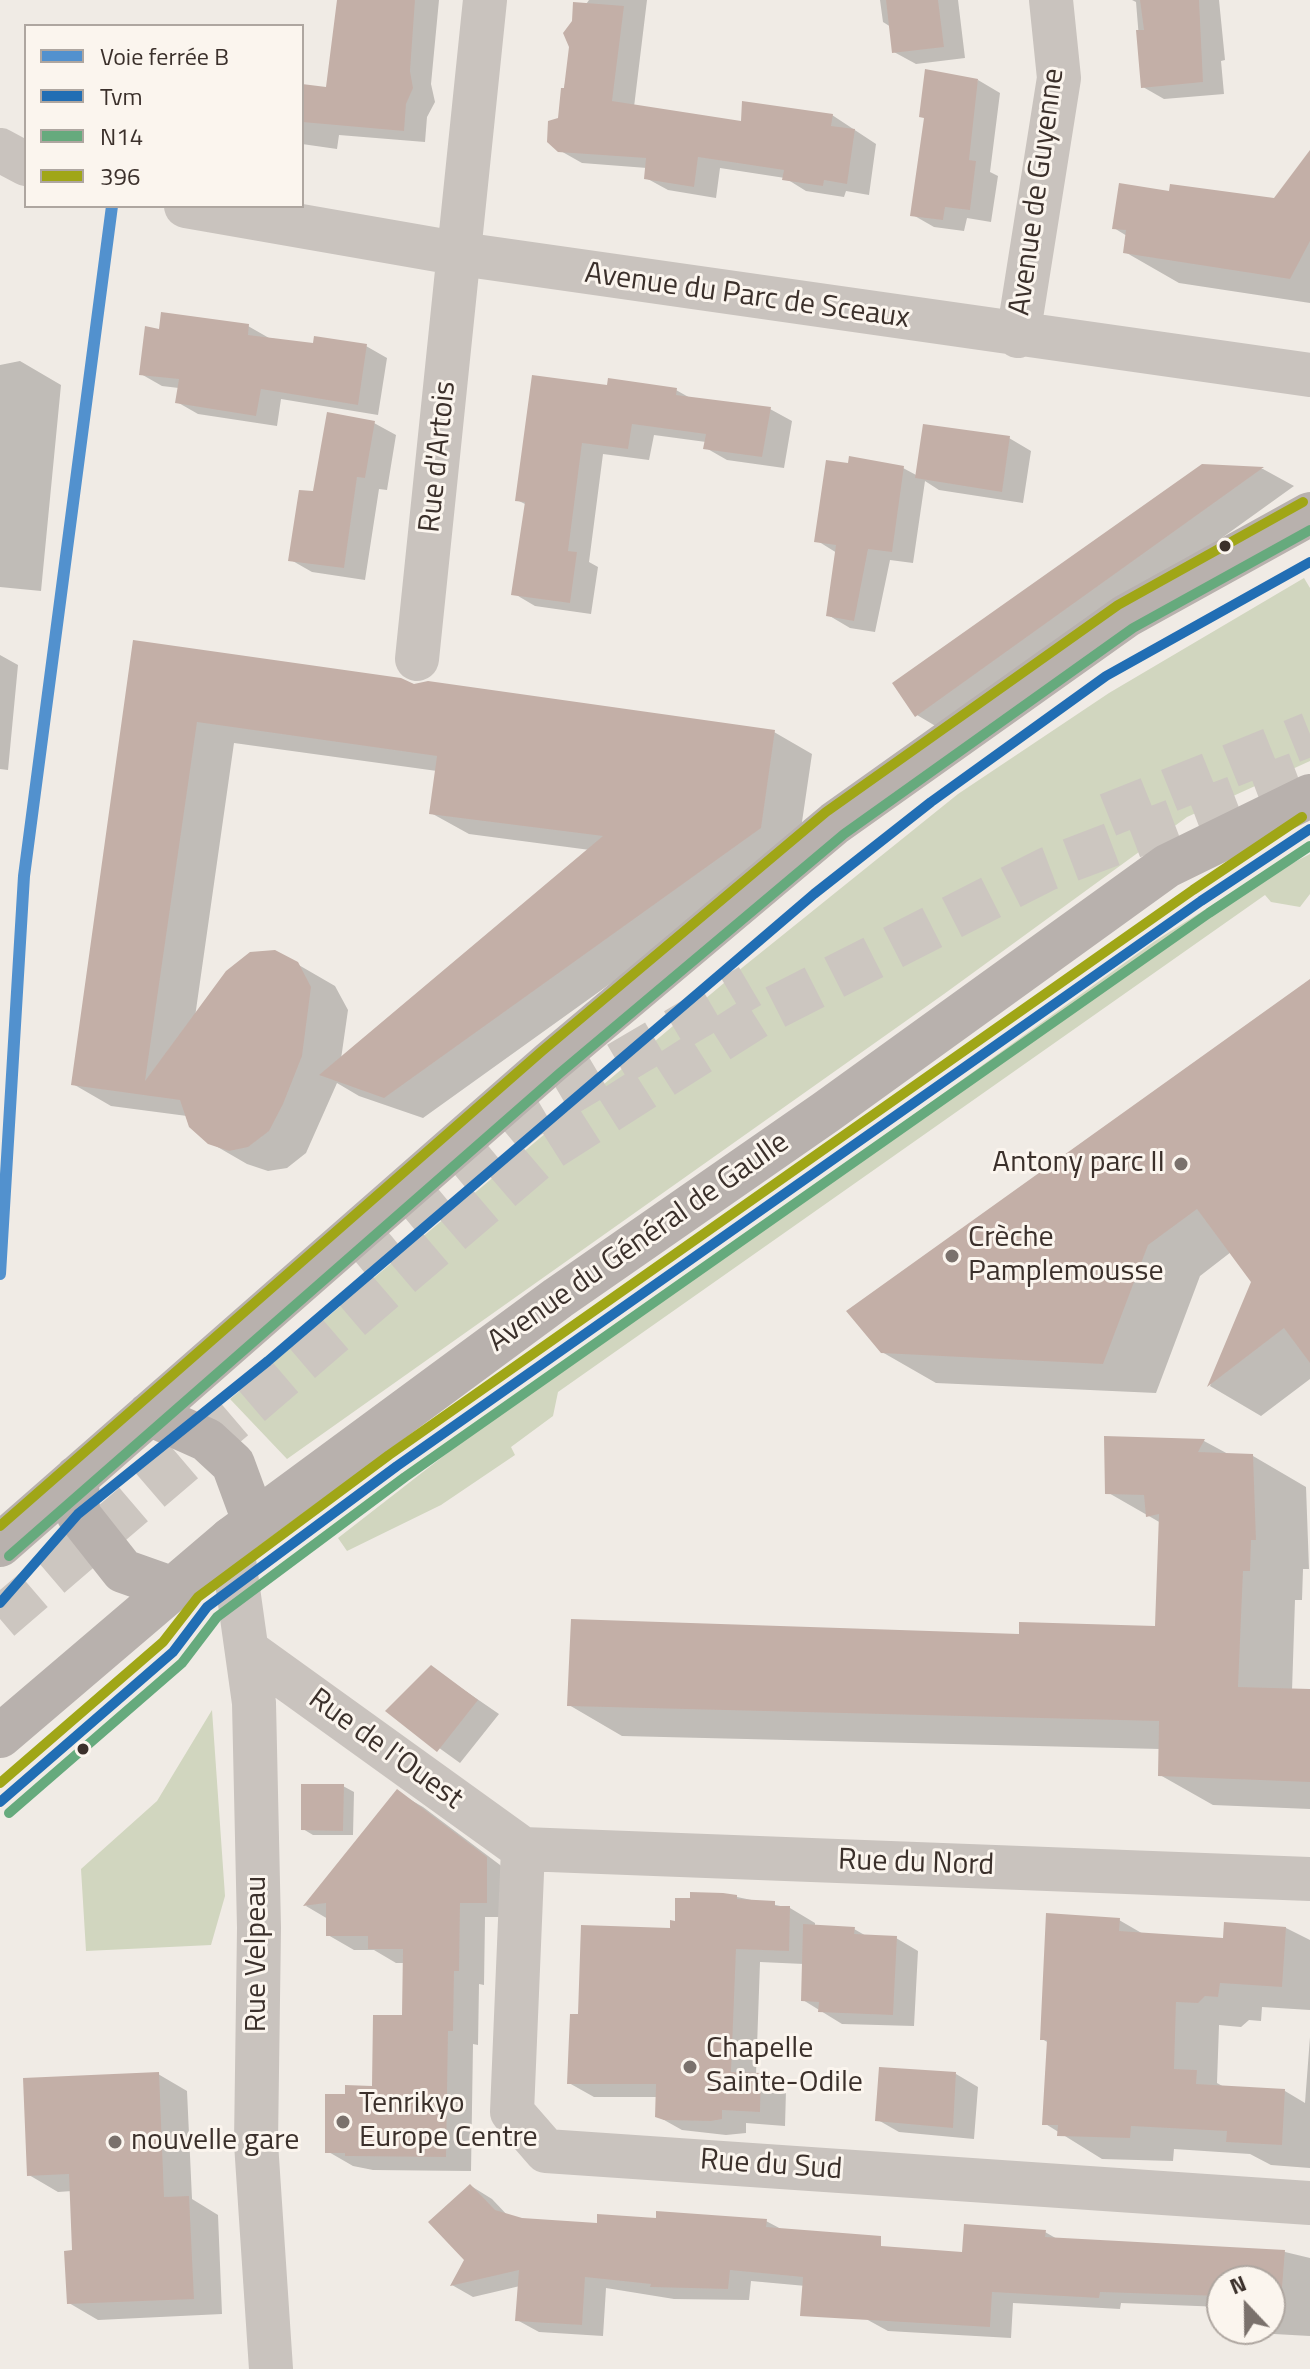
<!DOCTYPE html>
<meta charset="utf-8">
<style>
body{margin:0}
#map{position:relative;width:1310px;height:2369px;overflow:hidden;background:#f0ebe5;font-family:"Titillium Web",sans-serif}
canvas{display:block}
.legend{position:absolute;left:24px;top:24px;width:280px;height:184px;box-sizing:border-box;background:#fbf5ee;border:2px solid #aea6a0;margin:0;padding:10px 14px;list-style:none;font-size:24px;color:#3b302b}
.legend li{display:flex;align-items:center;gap:16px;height:40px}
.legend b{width:40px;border:2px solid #aea6a0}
.north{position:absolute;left:1206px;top:2265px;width:80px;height:80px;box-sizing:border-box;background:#fbf5ee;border:2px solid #aea6a0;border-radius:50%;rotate:338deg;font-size:22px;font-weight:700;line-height:32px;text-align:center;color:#3b302b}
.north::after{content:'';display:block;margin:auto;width:28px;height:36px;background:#7a716c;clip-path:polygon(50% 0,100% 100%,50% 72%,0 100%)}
</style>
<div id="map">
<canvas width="1310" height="2369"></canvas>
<ul class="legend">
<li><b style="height:10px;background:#5291ce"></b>Voie ferrée B</li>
<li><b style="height:10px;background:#216eb4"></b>Tvm</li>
<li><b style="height:10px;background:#66aa7d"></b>N14</li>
<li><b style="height:10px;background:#a0a617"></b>396</li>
</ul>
<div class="north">N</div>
</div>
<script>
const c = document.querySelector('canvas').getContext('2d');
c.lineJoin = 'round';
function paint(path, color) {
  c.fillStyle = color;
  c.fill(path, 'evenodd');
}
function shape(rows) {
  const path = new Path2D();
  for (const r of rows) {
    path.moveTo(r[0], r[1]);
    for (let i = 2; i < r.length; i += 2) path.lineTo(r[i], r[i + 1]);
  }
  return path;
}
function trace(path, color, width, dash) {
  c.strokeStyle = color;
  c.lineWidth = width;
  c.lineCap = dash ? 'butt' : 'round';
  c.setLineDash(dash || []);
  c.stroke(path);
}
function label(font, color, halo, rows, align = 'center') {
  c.font = font + ' "Titillium Web",sans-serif';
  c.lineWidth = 6;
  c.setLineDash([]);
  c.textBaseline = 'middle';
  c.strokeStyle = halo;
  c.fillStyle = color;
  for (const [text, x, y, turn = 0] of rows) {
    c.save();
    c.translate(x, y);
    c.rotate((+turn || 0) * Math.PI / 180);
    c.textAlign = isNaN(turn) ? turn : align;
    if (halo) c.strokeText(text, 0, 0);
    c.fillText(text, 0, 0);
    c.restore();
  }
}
const green = shape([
 [1304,578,1310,588,1310,761,1187,817,944,994,287,1459,230,1399,743,967,958,794,1109,693],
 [1310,854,1310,894,1300,907,1271,902,1265,895,558,1392,553,1416,511,1447,515,1455,441,1505,347,1551,338,1538,495,1416,1155,941,1217,902],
 [212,1710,225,1896,211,1945,86,1951,81,1869,157,1801]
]);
const shadow = shape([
 [339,0,439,0,431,84,435,102,427,117,425,142,339,135,337,149,302,144,302,86,328,89],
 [589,0,647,0,634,107,742,123,832,115,876,144,869,195,846,191,844,197,806,191,785,178,720,168,716,198,668,190,646,178,647,168,582,163,559,150,559,119,571,47,566,33],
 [880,0,958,0,965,58,916,64,894,52,891,27,883,22],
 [1132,0,1219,0,1225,60,1221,61,1224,94,1164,99,1143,87,1136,2],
 [978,80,1000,93,990,172,998,176,991,222,967,218,964,231,934,227,913,215],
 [1310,159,1310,303,1179,283,1125,252,1127,236,1114,228,1171,193,1274,200],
 [248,326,269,338,314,345,366,346,387,358,378,415,281,399,277,426,198,414,177,402,179,388,162,386,141,374,160,331],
 [20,361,61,385,41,591,0,587,0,365],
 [608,387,676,390,692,399,770,409,792,421,784,468,727,460,706,448,706,442,654,435,649,460,603,454,589,562,598,567,591,614,535,606,513,593,527,505,517,500],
 [374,423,396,435,387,490,379,489,365,580,312,572,291,560,315,494],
 [1009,438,1031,451,1023,503,939,490,925,481,913,563,890,560,875,632,850,628,828,615,837,553,816,540,903,468,918,476],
 [1202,466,1263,469,1294,486,949,734,917,715],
 [135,642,413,686,774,732,812,754,798,849,423,1118,359,1096,337,1083,306,1153,287,1168,268,1171,247,1164,209,1142,187,1116,111,1106,73,1084],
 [234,743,437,771,431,813,469,834,590,850,341,1059,348,1010,335,986,297,964,195,1017],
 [0,655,18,665,8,770,0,769],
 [1310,981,1310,1379,1261,1416,1210,1386,1253,1282,1231,1252,1200,1276,1156,1393,936,1383,882,1352],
 [1106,1438,1204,1441,1230,1455,1253,1456,1306,1487,1309,1569,1303,1569,1302,1600,1295,1600,1292,1691,1310,1691,1310,1809,1213,1805,1160,1775,1160,1749,622,1736,569,1705,1021,1636,1157,1628,1161,1523,1107,1492],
 [432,1668,499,1714,460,1763,388,1711],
 [343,1786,354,1792,353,1835,313,1835,303,1829],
 [397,1792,423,1807,512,1874,512,1917,485,1917,484,1985,479,1984,478,2045,473,2044,471,2171,373,2170,353,2166,327,2151,347,2096,374,2088,404,2017,405,1963,396,1963,374,1950,354,1950,328,1935,328,1919,306,1906],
 [737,1897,790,1908,815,1923,815,1927,854,1929,868,1937,896,1938,918,1951,914,2026,842,2024,803,2000,804,1964,760,1962,756,2075,786,2090,785,2126,746,2123,746,2133,726,2135,682,2130,657,2116,658,2097,594,2097,569,2083,580,2016,672,1930],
 [1119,1920,1145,1935,1225,1940,1286,1928,1310,1940,1310,2010,1262,2007,1261,2021,1249,2020,1241,2027,1219,2025,1217,2083,1224,2087,1285,2091,1305,2103,1310,2037,1310,2168,1271,2165,1250,2154,1174,2149,1173,2161,1102,2159,1044,2123,1049,2043,1042,2039],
 [158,2074,187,2091,192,2199,218,2215,222,2314,98,2320,69,2303,74,2252,72,2191,58,2192,29,2175],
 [956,2074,978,2087,974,2139,899,2132,878,2120],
 [471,2186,492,2199,510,2218,599,2225,658,2220,766,2221,783,2230,828,2288,751,2281,749,2300,674,2299,606,2288,603,2336,539,2332,517,2320,520,2286,473,2297,452,2285,466,2259],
 [1045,2232,1059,2240,1285,2252,1310,2258,1310,2336,1274,2334,1265,2329,1270,2329,1270,2281,1222,2281,1222,2307,1121,2303,1120,2309,1013,2303,1011,2338,888,2331,866,2319,964,2255]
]);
const building = shape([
 [337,0,415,0,410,71,413,88,406,104,404,131,302,122,302,84,326,87],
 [886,0,938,0,944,47,892,53],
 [1140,0,1199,0,1203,82,1141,88,1136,30,1144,30],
 [573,2,624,6,612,101,741,121,742,101,833,114,831,126,855,129,847,184,824,180,823,186,782,180,784,170,698,157,694,187,644,179,646,158,558,152,547,142,548,121,558,118,561,88,564,88,569,47,563,33,572,21],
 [925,69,978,79,969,160,976,161,970,210,945,207,943,220,910,216,924,118,919,117],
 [1310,150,1310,241,1290,279,1123,253,1126,230,1112,229,1119,183,1169,191,1170,184,1274,198],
 [161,312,249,324,248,335,313,343,314,336,367,344,358,405,261,389,256,416,175,403,179,379,139,375,145,326,159,329],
 [532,375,607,385,608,378,677,388,676,395,771,407,762,457,703,449,706,434,632,424,628,449,582,443,568,551,577,552,570,603,511,595,525,502,515,501],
 [327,412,375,421,365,478,357,477,344,568,288,561,299,490,313,491],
 [923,424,1010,436,1002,492,915,478],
 [849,456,904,466,892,552,868,549,854,621,826,616,836,545,814,542,826,460,848,463],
 [1202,464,1264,467,915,717,892,683],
 [133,640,401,678,414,684,428,681,775,730,761,828,384,1098,319,1075,603,836,429,814,437,756,197,722,145,1081,226,971,250,952,275,950,298,962,311,987,302,1056,283,1104,269,1131,248,1147,229,1151,208,1144,189,1127,180,1100,71,1085],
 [1310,979,1310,1363,1284,1328,1207,1387,1251,1282,1197,1209,1148,1245,1103,1364,881,1353,846,1311],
 [1104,1436,1205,1439,1198,1452,1253,1454,1256,1540,1251,1540,1250,1571,1243,1571,1238,1687,1310,1689,1310,1782,1158,1776,1159,1721,567,1706,571,1619,1019,1634,1019,1622,1155,1626,1159,1514,1146,1517,1144,1495,1105,1494],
 [431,1665,478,1700,437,1752,385,1711],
 [301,1784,344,1784,343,1831,301,1830],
 [397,1789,487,1857,487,1903,460,1903,459,1971,454,1971,453,2031,448,2031,446,2157,345,2156,345,2153,325,2153,325,2094,345,2094,345,2085,372,2086,373,2015,402,2015,403,1949,368,1949,368,1936,326,1936,326,1903,303,1906],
 [690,1892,723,1893,737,1895,737,1899,775,1901,775,1906,790,1906,789,1951,736,1949,731,2072,761,2073,760,2112,722,2110,722,2119,711,2121,664,2120,655,2117,656,2084,567,2084,570,2014,578,2014,581,1925,670,1928,670,1920,675,1921,675,1898,690,1898],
 [1046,1913,1120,1918,1119,1931,1223,1938,1224,1922,1286,1927,1282,1987,1220,1983,1218,1997,1205,1996,1198,2003,1176,2002,1174,2069,1197,2070,1196,2084,1285,2089,1282,2145,1226,2142,1227,2131,1131,2126,1130,2138,1057,2136,1058,2125,1042,2125,1047,2040,1040,2040],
 [803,1924,855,1927,854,1934,897,1936,893,2015,818,2012,819,2002,801,2001],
 [879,2067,956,2072,953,2128,875,2121],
 [159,2072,164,2197,189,2196,194,2299,67,2304,64,2251,72,2250,69,2174,27,2176,23,2078],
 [470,2184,495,2210,522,2218,597,2223,597,2214,656,2218,656,2211,767,2219,766,2227,881,2236,881,2246,962,2252,964,2224,1046,2230,1045,2237,1285,2250,1281,2300,1270,2300,1270,2281,1222,2281,1222,2296,1100,2292,1099,2298,992,2292,990,2327,800,2316,803,2277,730,2270,728,2289,650,2287,651,2284,585,2277,582,2325,515,2321,519,2270,450,2286,464,2260,428,2222]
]);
const highwayTunnel = shape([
 [1108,815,1310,734],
 [355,1261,528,1117,750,986],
 [0,1619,547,1150,756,1017,1047,869,1310,769]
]);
const minor = shape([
 [0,150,26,164],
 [186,206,461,254,1310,375],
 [1018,336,1059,78,1051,0],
 [417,659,485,0],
 [231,1539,254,1703,259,1928,256,2143,271,2369],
 [248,1651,523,1849],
 [523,1849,512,2112,546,2151,1310,2203],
 [523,1849,1310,1879]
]);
const major = shape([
 [149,1414,207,1440,233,1464,254,1521],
 [77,1477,78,1514,123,1571,171,1588],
 [0,1545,551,1062,835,823,1126,616,1310,514],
 [0,1736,231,1539,558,1298,826,1112,1167,866,1310,796]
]);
const bus1 = shape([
 [0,1603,78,1514,268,1361,814,894,931,802,1106,676,1310,562],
 [0,1802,173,1652,207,1607,397,1466,1201,901,1310,829]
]);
const bus2 = shape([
 [9,1556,560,1073,844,834,1133,628,1310,530],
 [9,1813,182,1663,217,1617,405,1477,1209,913,1310,846]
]);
const bus3 = shape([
 [0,1526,542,1051,826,812,1118,605,1303,502],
 [0,1783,163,1642,198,1597,389,1455,1193,890,1302,817]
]);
const rail1 = shape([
 [0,1274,24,876,112,206]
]);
const markers = [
 [1225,546,7,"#3b302b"],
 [1181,1164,8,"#7a716c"],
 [952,1256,8,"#7a716c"],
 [83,1749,7,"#3b302b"],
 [690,2067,8,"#7a716c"],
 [343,2122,8,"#7a716c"],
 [115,2142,8,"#7a716c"]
];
const streetNames = [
 ["Avenue de Guyenne",1038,192,-82],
 ["Avenue du Parc de Sceaux",747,297,8],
 ["Rue d'Artois",439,457,-84],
 ["Avenue du Général de Gaulle",639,1243,-35],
 ["Rue de l'Ouest",385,1750,36],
 ["Rue du Nord",916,1864,2],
 ["Rue Velpeau",258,1954,-90],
 ["Rue du Sud",771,2166,4]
];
const poiNames = [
 ["Antony parc II",1165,1164,"right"],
 ["Crèche",968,1239],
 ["Pamplemousse",968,1273],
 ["Chapelle",706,2050],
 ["Sainte-Odile",706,2084],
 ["Tenrikyo",359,2105],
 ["Europe Centre",359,2139],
 ["nouvelle gare",131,2142]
];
paint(green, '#d1d6bf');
paint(shadow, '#0003');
paint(building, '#c3afa7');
trace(highwayTunnel, '#ccc6c0', 44, [44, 22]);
trace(minor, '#c9c3be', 44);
trace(major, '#b8b1ad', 44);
trace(bus1, '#216eb4', 10);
trace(bus2, '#66aa7d', 10);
trace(bus3, '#a0a617', 10);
trace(rail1, '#5291ce', 12);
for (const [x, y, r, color] of markers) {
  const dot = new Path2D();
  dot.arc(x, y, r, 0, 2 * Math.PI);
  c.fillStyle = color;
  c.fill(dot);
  trace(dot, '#fbf5ee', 3);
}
label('30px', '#3b302b', '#fbf5ee', streetNames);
label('30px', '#3b302b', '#fbf5ee', poiNames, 'left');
</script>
